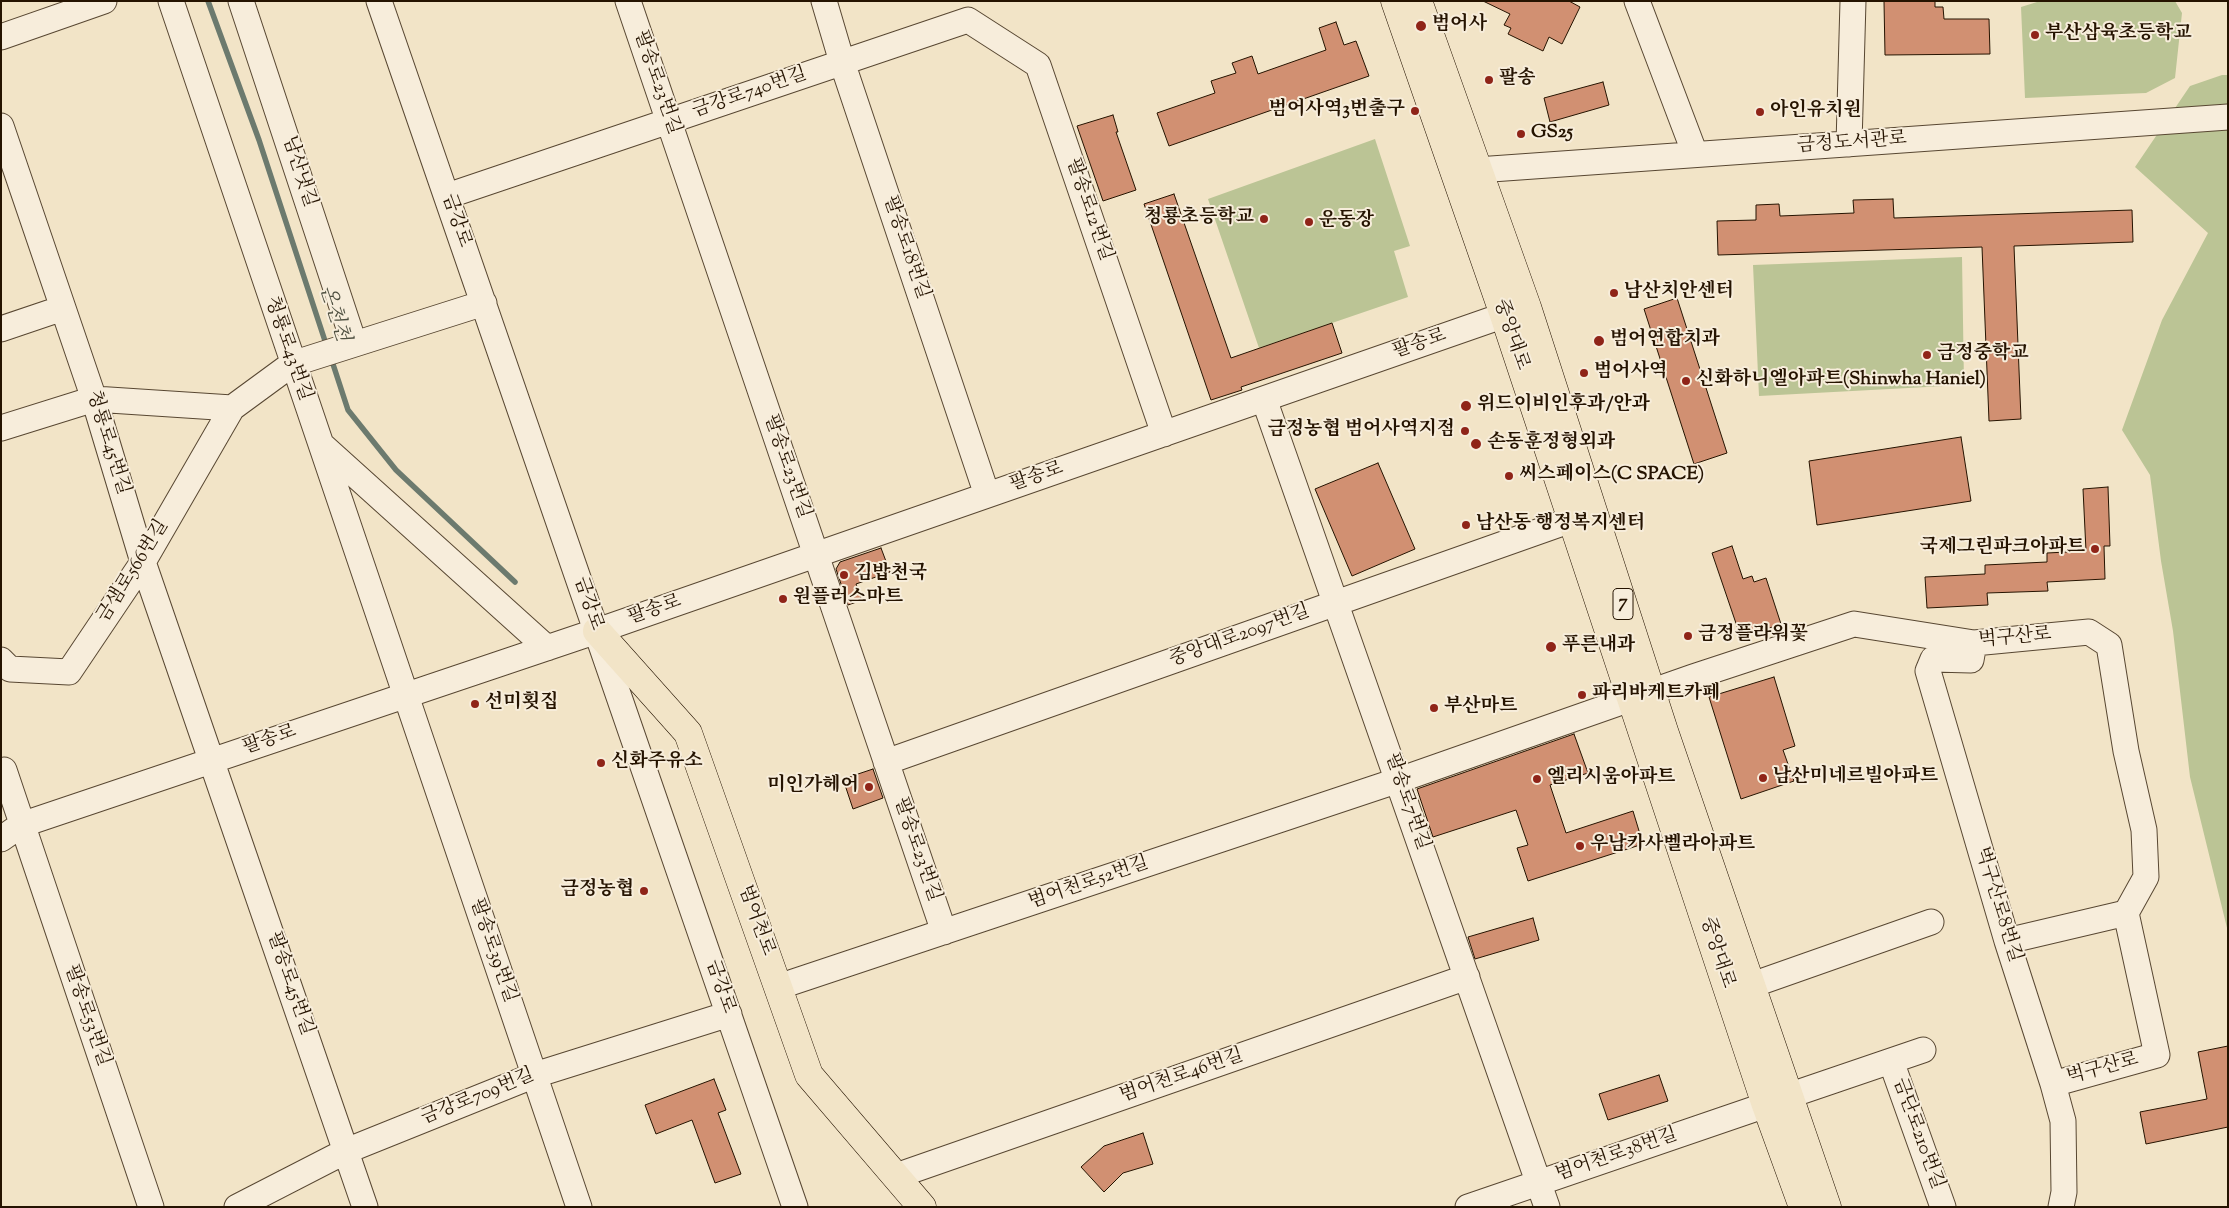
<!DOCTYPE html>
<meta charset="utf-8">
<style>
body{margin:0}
#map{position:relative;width:2229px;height:1208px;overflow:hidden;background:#f2e4c7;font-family:"Sorts Mill Goudy",serif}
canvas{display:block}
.frame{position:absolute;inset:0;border:2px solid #251300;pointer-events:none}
</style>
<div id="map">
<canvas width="2229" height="1208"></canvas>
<div class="frame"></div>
</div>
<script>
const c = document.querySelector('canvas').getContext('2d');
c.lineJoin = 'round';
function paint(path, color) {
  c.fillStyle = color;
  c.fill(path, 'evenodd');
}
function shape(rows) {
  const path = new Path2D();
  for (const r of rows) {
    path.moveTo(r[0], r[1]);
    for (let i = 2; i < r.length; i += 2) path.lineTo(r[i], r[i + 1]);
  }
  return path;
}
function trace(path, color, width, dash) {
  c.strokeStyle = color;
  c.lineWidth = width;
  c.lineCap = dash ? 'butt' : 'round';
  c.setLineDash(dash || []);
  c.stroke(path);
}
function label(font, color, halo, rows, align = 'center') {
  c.font = font + ' "Sorts Mill Goudy","Noto Serif KR",serif';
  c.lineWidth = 4;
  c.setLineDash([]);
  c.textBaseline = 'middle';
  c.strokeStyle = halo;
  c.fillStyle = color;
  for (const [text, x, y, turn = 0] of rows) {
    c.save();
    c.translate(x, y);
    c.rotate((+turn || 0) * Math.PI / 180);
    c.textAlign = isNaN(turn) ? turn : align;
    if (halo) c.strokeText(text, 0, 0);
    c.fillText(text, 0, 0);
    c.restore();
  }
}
const green = shape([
 [2053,1,2175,1,2182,13,2175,78,2146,93,2025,98,2021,7,2037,2],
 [2222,75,2228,75,2228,932,2190,777,2173,631,2161,561,2150,475,2122,430,2162,320,2208,233,2135,167,2190,86],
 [1375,139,1410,246,1394,251,1408,297,1259,348,1208,199],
 [1962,257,1964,385,1759,396,1753,265]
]);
const stream = shape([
 [208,1,259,140,327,347],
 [331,358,348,410,396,470,515,582]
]);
const building = shape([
 [1483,1,1569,1,1580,7,1562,44,1549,37,1543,51,1508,34,1511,28,1504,25,1510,14,1483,1],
 [1884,1,1935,1,1935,7,1943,7,1944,19,1989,19,1990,54,1885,55,1884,1],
 [1336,22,1344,45,1356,41,1369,76,1169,146,1157,113,1215,93,1211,81,1236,73,1232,63,1252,56,1258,74,1326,50,1319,28,1336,22],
 [1603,82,1609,105,1550,122,1544,98,1603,82],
 [1113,115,1118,132,1116,132,1136,190,1103,201,1077,126,1113,115],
 [1174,194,1231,358,1332,323,1342,353,1241,387,1242,390,1211,400,1144,204,1174,194],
 [1893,199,1894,218,2132,210,2133,242,2014,246,2021,419,1989,421,1982,247,1718,255,1717,221,1756,220,1756,205,1779,204,1780,216,1854,213,1853,200,1893,199],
 [1677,298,1727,453,1694,464,1644,309,1677,298],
 [1961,437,1971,501,1817,525,1809,461,1961,437],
 [1378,463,1415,549,1352,576,1315,489,1378,463],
 [2108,487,2110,546,2104,546,2105,579,2047,582,2048,591,1987,593,1988,605,1927,608,1925,577,1985,574,1985,565,2047,562,2047,553,2086,551,2083,489,2108,487],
 [1732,546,1743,579,1752,576,1754,582,1766,578,1781,624,1741,638,1712,553,1732,546],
 [881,548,890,572,856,584,862,600,848,605,836,569,840,562,881,548],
 [1774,677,1795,746,1783,750,1794,781,1741,799,1709,697,1774,677],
 [1574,734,1588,773,1550,785,1566,833,1633,811,1643,844,1528,881,1517,848,1528,845,1516,810,1433,837,1417,789,1574,734],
 [873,769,883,798,853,809,843,779,873,769],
 [1533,918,1539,940,1475,959,1468,937,1533,918],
 [2228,1046,2228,1127,2146,1144,2140,1112,2207,1099,2198,1052,2228,1046],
 [1659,1075,1668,1101,1608,1120,1599,1094,1659,1075],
 [714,1079,726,1110,718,1113,741,1174,715,1183,692,1120,656,1134,645,1105,714,1079],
 [1143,1133,1153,1164,1123,1173,1104,1192,1081,1167,1104,1146,1143,1133]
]);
const minor = shape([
 [171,1,579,1207],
 [241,1,354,343],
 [379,1,795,1207],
 [628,1,944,932],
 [824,1,842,62,987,495],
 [1637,1,1695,154],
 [1,37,104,1],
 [1,126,94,399,143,562,365,1207],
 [1849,144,1853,1],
 [1477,170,2228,117],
 [447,196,968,20,1038,65,1164,434],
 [1,329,63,308],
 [1264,399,1547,1207],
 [1,428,94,399,232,408,292,364,484,303],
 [323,446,547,648],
 [1974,643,1971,660,1933,659,1928,671,2007,941,2053,1084,2063,1121,2064,1192,2061,1207],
 [1,660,10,669,69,672,143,562,232,408],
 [886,762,1591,513],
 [4,770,151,1207],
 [1,839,21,825,597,631,1522,309],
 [1752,985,1931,922],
 [778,987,1399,780,1693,677,1854,624,1974,643,2089,632,2109,645,2126,751,2144,830,2146,877,2126,913,2007,941],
 [1891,1061,1943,1207],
 [2053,1084,2157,1055,2126,913],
 [1788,1096,1923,1050],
 [896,1176,1467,977],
 [237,1207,346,1151,535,1075,729,1014],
 [1468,1207,1766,1105]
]);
const major = shape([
 [1395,1,1504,315,1766,1105,1803,1207],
 [1418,1,1527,307,1664,731,1827,1207],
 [597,631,688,733,809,1075,922,1207]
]);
const markers = [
 [1421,26,6,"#8f2418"],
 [2035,35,5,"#8f2418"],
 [1489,80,5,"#8f2418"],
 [1415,111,5,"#8f2418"],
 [1760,112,5,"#8f2418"],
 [1521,134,5,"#8f2418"],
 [1264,219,5,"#8f2418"],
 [1309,222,5,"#8f2418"],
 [1614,293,5,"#8f2418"],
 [1599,341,6,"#8f2418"],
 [1927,355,5,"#8f2418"],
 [1584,373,5,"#8f2418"],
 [1686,381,5,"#8f2418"],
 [1466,406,6,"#8f2418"],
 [1465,431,5,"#8f2418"],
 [1476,444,6,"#8f2418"],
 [1509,476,5,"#8f2418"],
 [1466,525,5,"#8f2418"],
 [2095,549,5,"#8f2418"],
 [844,575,5,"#8f2418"],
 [783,599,5,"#8f2418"],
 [1688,636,5,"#8f2418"],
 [1551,647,6,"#8f2418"],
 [1582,695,5,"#8f2418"],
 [475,704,5,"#8f2418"],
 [1434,708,5,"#8f2418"],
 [601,763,5,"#8f2418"],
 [1763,778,5,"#8f2418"],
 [1537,779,5,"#8f2418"],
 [869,787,5,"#8f2418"],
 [1580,846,5,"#8f2418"],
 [644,891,5,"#8f2418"]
];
const shields = [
 [1623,604,20]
];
const shieldNames = [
 ["7",1623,604]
];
const poiNames = [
 ["범어사",1432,26],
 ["부산삼육초등학교",2045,35],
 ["팔송",1499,80],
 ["범어사역3번출구",1405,111,"right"],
 ["아인유치원",1770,112],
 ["GS25",1531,134],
 ["청룡초등학교",1254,219,"right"],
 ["운동장",1319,222],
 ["남산치안센터",1624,293],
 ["범어연합치과",1610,341],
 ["금정중학교",1937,355],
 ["범어사역",1594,373],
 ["신화하니엘아파트(Shinwha Haniel)",1696,381],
 ["위드이비인후과/안과",1477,406],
 ["금정농협 범어사역지점",1455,431,"right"],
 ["손동훈정형외과",1487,444],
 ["씨스페이스(C SPACE)",1519,476],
 ["남산동 행정복지센터",1476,525],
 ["국제그린파크아파트",2085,549,"right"],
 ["김밥천국",854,575],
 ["원플러스마트",793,599],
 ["금정플라워꽃",1698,636],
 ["푸른내과",1562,647],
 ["파리바케트카페",1592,695],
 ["선미횟집",485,704],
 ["부산마트",1444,708],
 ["신화주유소",611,763],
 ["남산미네르빌아파트",1773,778],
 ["엘리시움아파트",1547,779],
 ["미인가헤어",859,787,"right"],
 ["우남카사벨라아파트",1590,846],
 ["금정농협",634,891,"right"]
];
const streetNames = [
 ["팔송로23번길",656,83,71],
 ["금강로740번길",750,94,-19],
 ["금정도서관로",1852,144,-4],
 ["남산냇길",298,172,72],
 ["팔송로12번길",1088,210,71],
 ["금강로",455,221,71],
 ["팔송로18번길",905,248,71],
 ["중앙대로",1510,335,71],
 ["팔송로",1420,345,-19],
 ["청룡로43번길",287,349,71],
 ["청룡로45번길",107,443,73],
 ["팔송로23번길",786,467,71],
 ["팔송로",1037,478,-19],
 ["금샘로566번길",134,572,-58],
 ["금강로",587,604,71],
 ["팔송로",655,611,-19],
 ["중앙대로2097번길",1240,637,-20],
 ["벅구산로",2015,639,-5],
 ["팔송로",270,741,-19],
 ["팔송로7번길",1406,802,71],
 ["팔송로23번길",916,850,71],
 ["범어천로52번길",1089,884,-19],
 ["벅구산로8번길",1997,905,73],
 ["범어천로",755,921,70],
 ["팔송로39번길",492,951,71],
 ["중앙대로",1716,953,72],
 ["팔송로45번길",289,984,71],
 ["금강로",719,987,71],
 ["팔송로53번길",86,1016,71],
 ["벅구산로",2103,1070,-15],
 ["범어천로46번길",1182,1077,-19],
 ["금강로709번길",478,1098,-22],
 ["금단로210번길",1917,1134,70],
 ["범어천로38번길",1617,1156,-19]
];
const waterNames = [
 ["온천천",333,314,72]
];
paint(green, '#bbc495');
trace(stream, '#6c7a6e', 5.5);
paint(building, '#d19072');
trace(building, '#251300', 1);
trace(minor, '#584732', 27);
trace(major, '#251300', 29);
trace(minor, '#f7eddb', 25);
trace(major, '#f2e4c7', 28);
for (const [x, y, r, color] of markers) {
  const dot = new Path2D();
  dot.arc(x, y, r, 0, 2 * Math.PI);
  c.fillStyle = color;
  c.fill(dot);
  trace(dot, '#f7eddb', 2);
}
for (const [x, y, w] of shields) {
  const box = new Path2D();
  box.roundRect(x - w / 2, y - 15.5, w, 31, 4);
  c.fillStyle = '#f7eddb';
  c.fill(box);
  trace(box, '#251300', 1);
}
label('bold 18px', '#251300', null, shieldNames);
label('bold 19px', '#251300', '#f7eddb', poiNames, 'left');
label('19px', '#251300', '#f7eddb', streetNames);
label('italic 20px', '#4e4f40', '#f7eddb', waterNames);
</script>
